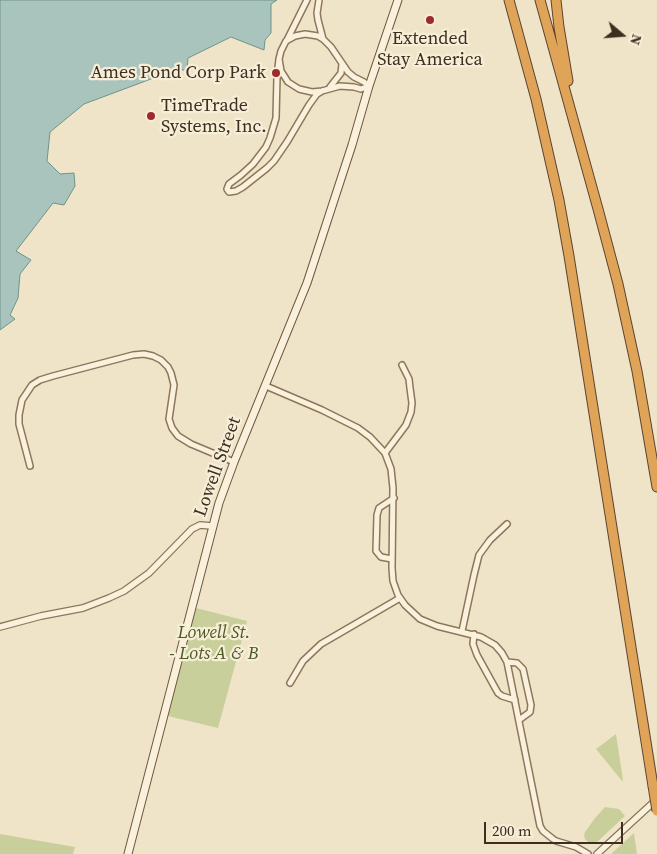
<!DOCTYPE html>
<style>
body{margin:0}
#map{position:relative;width:657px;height:854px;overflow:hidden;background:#f0e4c8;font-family:"Source Serif 4",serif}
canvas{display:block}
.north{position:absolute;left:597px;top:10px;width:50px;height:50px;-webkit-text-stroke:4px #f7eed8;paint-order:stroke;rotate:108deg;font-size:14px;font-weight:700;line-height:20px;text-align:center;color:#3d2e20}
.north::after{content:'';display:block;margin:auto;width:18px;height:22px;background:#3d2e20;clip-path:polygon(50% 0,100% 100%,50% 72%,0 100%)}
.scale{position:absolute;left:484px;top:822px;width:139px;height:22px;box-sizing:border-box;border:2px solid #3d2e20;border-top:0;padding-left:6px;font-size:15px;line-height:18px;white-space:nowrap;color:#3d2e20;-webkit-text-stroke:4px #f7eed8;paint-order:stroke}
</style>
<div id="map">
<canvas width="657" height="854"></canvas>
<div class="north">N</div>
<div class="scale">200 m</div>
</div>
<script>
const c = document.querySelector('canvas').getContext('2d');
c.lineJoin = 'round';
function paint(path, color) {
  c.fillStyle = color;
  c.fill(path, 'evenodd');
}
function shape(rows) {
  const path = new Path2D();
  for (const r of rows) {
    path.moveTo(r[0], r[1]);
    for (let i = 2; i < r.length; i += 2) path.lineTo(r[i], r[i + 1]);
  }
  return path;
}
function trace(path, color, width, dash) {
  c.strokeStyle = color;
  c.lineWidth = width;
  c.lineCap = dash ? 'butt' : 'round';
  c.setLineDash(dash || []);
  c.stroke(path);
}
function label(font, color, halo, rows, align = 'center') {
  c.font = font + ' "Source Serif 4",serif';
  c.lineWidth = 4.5;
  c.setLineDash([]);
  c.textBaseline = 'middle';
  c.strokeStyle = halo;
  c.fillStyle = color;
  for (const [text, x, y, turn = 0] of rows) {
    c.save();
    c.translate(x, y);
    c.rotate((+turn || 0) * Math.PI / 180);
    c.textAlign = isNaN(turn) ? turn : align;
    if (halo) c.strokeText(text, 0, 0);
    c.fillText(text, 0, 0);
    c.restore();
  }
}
const green = shape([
 [196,608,247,621,218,728,168,716],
 [616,734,623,780,622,781,596,749],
 [605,807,619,809,625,816,597,842,594,844,589,843,585,839,584,835,585,832,595,818],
 [634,833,637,854,611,854],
 [0,834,75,847,73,854,0,854]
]);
const water = shape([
 [0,0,277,0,271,4,271,33,265,40,264,50,231,37,188,58,187,70,175,70,84,104,50,132,47,161,60,174,74,173,75,186,64,205,53,203,16,251,31,260,20,274,18,298,10,315,15,319,0,330,0,0]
]);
const minor = shape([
 [319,0,317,13,318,20,323,39],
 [305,34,318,36,323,39,331,47,348,72,354,77,364,82,369,86,361,89,354,87,340,86,322,91,312,92,299,89,288,82,281,71,279,59,281,51,286,41,295,36,305,34],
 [287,40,307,0],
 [279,59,277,77,276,118,270,138,266,147,253,164,241,175,229,184,227,189,229,192,236,191,243,187,267,168,274,161,287,142,309,105,317,94,322,91],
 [330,87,341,73,342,64],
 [266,386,322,410,358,428,370,437,385,453,391,469,393,488,392,568,393,581,398,595,405,605,420,619,437,626,481,637,495,645,502,653,507,662,540,826,543,831,553,839,556,841,576,847,588,854],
 [385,453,406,425,411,412,412,403,410,388,409,379,402,365],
 [30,466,19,424,19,415,22,400,32,385,40,380,53,376,133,355,144,354,153,356,161,360,168,367,171,373,174,385,169,419,172,428,178,436,191,444,234,462],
 [392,559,381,557,376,551,377,515,379,508,394,498],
 [462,631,474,575,479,555,490,540,507,524],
 [474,634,473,644,477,655,498,693,502,696,515,700],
 [507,662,517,663,523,669,531,705,530,712,519,720],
 [290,683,303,661,321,644,400,598]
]);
const tertiary = shape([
 [0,627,41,616,83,608,109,598,124,591,149,573,192,529,200,525,212,526],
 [597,854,656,800]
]);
const secondary = shape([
 [128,854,219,503,234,462,307,283,352,145,369,86,398,0]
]);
const motorway = shape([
 [509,0,536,99,559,200,569,256,653,786],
 [540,0,598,209,618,284,637,371,657,487],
 [556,0,559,27,568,81]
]);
const motorwayBridge = shape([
 [653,786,657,811]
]);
const markers = [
 [430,20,5,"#9e2a2b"],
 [276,73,5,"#9e2a2b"],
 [151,116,5,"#9e2a2b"]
];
const poiNames = [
 ["Extended",430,39],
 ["Stay America",430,60],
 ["Ames Pond Corp Park",266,73,"right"],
 ["TimeTrade",161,106,"left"],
 ["Systems, Inc.",161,127,"left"]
];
const streetNames = [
 ["Lowell Street",218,467,-70]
];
const parkNames = [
 ["Lowell St.",214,633],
 ["- Lots A & B",214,654]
];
paint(green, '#c9cf9b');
paint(water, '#a9c4bc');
trace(water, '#6f938a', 1);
trace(minor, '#8d765c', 8);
trace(tertiary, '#8d765c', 8);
trace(secondary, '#6f573f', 9);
trace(motorway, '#5b4430', 11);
trace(minor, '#faf1dc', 5);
trace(tertiary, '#faf1dc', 5.5);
trace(secondary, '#faf1dc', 7);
trace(motorway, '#e0a458', 9);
trace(motorwayBridge, '#5b4430', 11, []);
trace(motorwayBridge, '#e0a458', 9);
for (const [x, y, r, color] of markers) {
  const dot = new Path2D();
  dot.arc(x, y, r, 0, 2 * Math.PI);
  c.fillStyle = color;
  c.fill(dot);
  trace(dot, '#f7eed8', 2);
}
label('18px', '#3d2e20', '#f7eed8', poiNames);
label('18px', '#3d2e20', '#f7eed8', streetNames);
label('italic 18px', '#4d5a26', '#f7eed8', parkNames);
</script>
